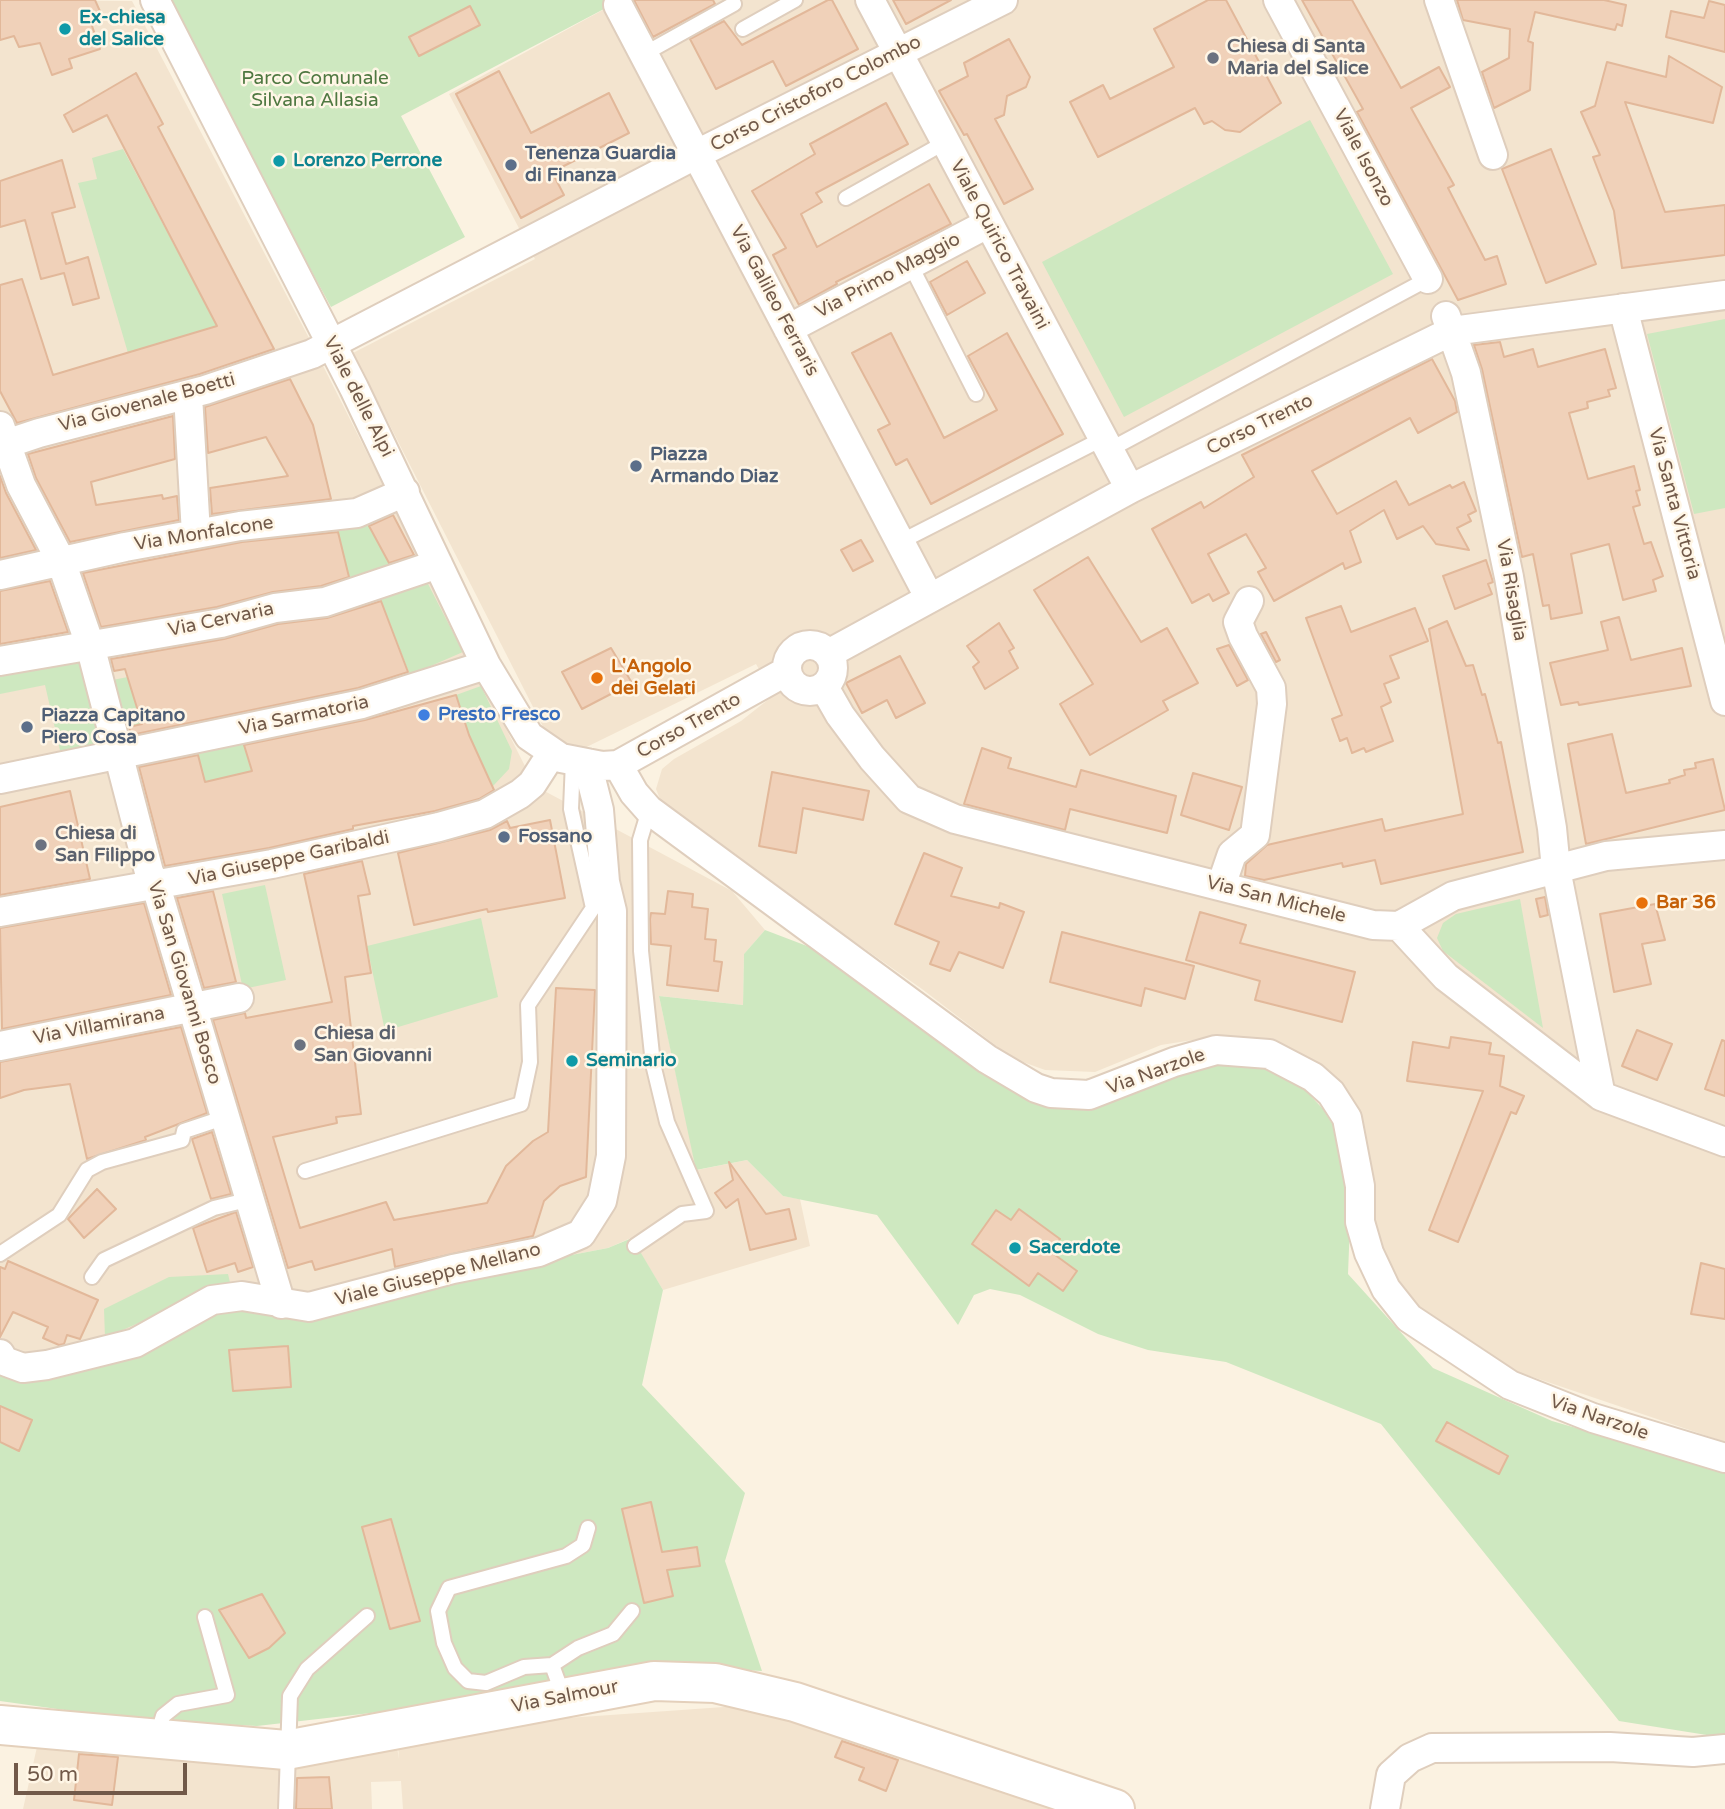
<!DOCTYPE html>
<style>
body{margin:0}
#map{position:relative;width:1725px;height:1809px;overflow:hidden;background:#fbf2e1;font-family:"Varela Round",sans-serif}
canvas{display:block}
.scale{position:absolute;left:14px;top:1763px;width:173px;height:32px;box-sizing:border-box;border:4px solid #715949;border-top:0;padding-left:9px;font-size:21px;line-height:24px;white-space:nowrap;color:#715949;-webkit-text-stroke:5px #fff6e6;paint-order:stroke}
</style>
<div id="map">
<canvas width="1725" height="1809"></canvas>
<div class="scale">50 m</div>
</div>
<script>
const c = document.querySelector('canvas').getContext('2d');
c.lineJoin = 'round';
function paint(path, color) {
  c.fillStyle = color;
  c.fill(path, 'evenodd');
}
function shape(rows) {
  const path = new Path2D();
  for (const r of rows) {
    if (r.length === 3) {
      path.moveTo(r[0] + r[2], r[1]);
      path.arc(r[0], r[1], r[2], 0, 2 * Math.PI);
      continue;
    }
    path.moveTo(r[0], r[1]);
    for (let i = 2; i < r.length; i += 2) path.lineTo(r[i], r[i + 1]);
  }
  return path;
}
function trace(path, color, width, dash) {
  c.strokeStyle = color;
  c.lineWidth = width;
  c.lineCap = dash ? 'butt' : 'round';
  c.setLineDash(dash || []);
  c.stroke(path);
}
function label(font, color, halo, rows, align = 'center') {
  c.font = font + ' "Varela Round",sans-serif';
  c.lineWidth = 5;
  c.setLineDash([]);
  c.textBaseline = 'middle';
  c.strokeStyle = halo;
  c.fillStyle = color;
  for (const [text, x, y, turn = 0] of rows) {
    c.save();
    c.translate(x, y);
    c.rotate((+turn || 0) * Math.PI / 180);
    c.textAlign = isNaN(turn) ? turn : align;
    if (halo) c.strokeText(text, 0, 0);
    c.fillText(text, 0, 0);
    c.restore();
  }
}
const residential = shape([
 [0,0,132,1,310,340,535,786,732,891,765,930,744,954,743,1005,659,996,697,1170,747,1160,783,1196,800,1199,810,1246,663,1290,631,1238,608,1248,519,1265,172,1328,126,1361,39,1378,3,1377,0,1374],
 [621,0,1725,0,1725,1442,1515,1371,1432,1320,1395,1285,1378,1244,1368,1164,1356,1112,1212,1037,1161,1045,1095,1072,1045,1070,1012,1058,922,989,762,877,660,799,656,789,662,769,674,759,741,721,774,695,756,664,560,760,353,353,535,259,449,94],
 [795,1702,1093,1809,403,1809,401,1781,371,1782,372,1809,23,1809,39,1738,396,1741,399,1759,397,1730]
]);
const green = shape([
 [164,0,621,0,401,116,465,237,331,307],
 [1310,120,1393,274,1124,417,1042,262],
 [123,149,217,326,128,353,78,183,97,179,92,158],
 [1725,319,1725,508,1694,514,1647,334],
 [366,521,392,569,350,581,336,525],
 [426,580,463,652,410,675,379,595],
 [79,659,102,751,62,759,45,685,0,694,0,676],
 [128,677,142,724,121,729,107,681],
 [481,686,512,751,509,769,493,786,469,735,456,695],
 [241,734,252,771,205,782,196,746],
 [265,885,286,980,243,989,222,894],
 [1520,899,1543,1028,1443,951,1437,938,1443,923,1456,914],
 [481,918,498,997,385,1031,367,946],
 [765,930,807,946,1033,1099,1189,1063,1252,1064,1292,1076,1323,1109,1336,1130,1344,1161,1350,1223,1348,1274,1433,1368,1552,1421,1725,1471,1725,1734,1713,1736,1619,1721,1381,1424,1226,1362,1148,1350,1098,1334,1020,1295,990,1289,974,1295,958,1325,877,1215,783,1196,747,1160,696,1170,659,996,743,1005,744,954],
 [632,1238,663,1290,642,1385,745,1493,725,1561,762,1671,652,1665,467,1702,257,1726,136,1720,0,1701,0,1374,3,1377,39,1378,126,1361,172,1328,194,1317,519,1265,608,1248],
 [228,1274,232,1291,183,1303,105,1338,104,1309,169,1277]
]);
const building = shape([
 [0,0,95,0,103,18,91,23,100,49,69,59,72,68,52,75,40,43,19,47,14,36,0,40,0,0],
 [634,0,713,0,715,4,653,37,634,0],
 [828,0,832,0,858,49,786,86,773,61,716,89,690,39,724,21,742,45,828,0],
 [893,0,951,0,906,24,893,0],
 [1208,0,1226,0,1281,103,1240,132,1225,130,1212,121,1204,124,1195,108,1098,157,1070,102,1103,85,1110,99,1174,67,1154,29,1208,0],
 [1302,0,1352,0,1401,88,1439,67,1450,87,1411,108,1454,185,1448,188,1485,260,1497,256,1506,284,1458,300,1357,112,1363,109,1302,0],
 [1457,0,1604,0,1626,5,1622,26,1617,24,1615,30,1535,12,1528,41,1533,43,1530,90,1494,108,1482,72,1509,58,1510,29,1463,20,1457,0],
 [1709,1,1725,5,1725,52,1666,37,1671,11,1704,18,1709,1],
 [470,6,480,25,419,56,409,37,470,6],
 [1009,39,1030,77,1026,87,1007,96,1004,115,995,119,1033,189,1004,204,967,134,964,135,939,91,968,76,964,63,1009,39],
 [1669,56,1722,87,1713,123,1625,102,1665,212,1725,205,1725,255,1622,268,1614,211,1593,157,1600,155,1581,112,1595,106,1607,62,1666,77,1669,56],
 [499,71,531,133,609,93,629,133,552,172,564,195,521,218,456,94,499,71],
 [136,73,163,124,158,127,274,349,200,374,17,423,0,391,0,285,22,279,53,375,217,326,107,115,73,132,64,115,136,73],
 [886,103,908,144,816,193,822,202,801,214,817,247,929,184,951,224,836,282,837,284,799,305,773,255,786,248,752,191,815,154,810,144,886,103],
 [1551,149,1596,264,1546,283,1502,169,1551,149],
 [62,160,75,207,52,213,66,264,88,257,99,298,73,305,64,273,41,279,25,220,0,227,0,181,62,160],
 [967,261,985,293,947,315,930,282,967,261],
 [891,333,944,438,997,410,968,356,1007,333,1063,434,931,504,907,459,896,465,878,430,890,424,852,353,891,333],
 [1500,342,1504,357,1533,349,1538,367,1605,349,1616,388,1608,390,1610,396,1587,402,1588,408,1569,413,1588,479,1634,466,1640,490,1636,491,1640,505,1633,507,1644,544,1651,542,1663,576,1653,580,1656,591,1623,600,1609,544,1571,554,1582,613,1551,619,1549,605,1543,606,1533,554,1522,557,1482,369,1474,345,1500,342],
 [1432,359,1455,401,1457,412,1418,433,1410,418,1312,471,1337,514,1396,481,1409,505,1450,485,1452,488,1464,482,1476,511,1468,515,1471,521,1457,528,1469,550,1436,544,1423,526,1397,539,1384,510,1350,531,1361,562,1345,569,1343,563,1274,601,1258,572,1266,568,1246,534,1208,554,1229,593,1213,601,1209,594,1192,603,1152,529,1201,502,1204,508,1254,477,1242,455,1432,359],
 [290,379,313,425,331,499,212,514,210,488,288,476,266,437,208,453,205,407,290,379],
 [173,416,175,459,91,482,96,505,162,495,163,499,177,496,179,520,70,542,36,478,28,454,173,416],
 [0,476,6,493,36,550,0,558,0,476],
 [393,515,414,555,389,563,369,526,393,515],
 [338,532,349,577,321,586,273,592,217,607,101,627,83,573,242,542,338,532],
 [861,540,873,561,853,571,841,550,861,540],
 [1088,557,1141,642,1167,628,1198,683,1163,701,1168,710,1090,755,1060,704,1093,684,1034,590,1088,557],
 [1486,560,1493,582,1488,584,1492,594,1455,609,1443,576,1486,560],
 [50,581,68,632,0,644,0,591,50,581],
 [381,601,408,672,358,688,131,735,129,727,142,724,125,669,114,671,111,659,224,639,278,624,327,618,381,601],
 [1341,606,1351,632,1415,608,1428,641,1390,656,1399,678,1384,684,1391,702,1381,707,1393,741,1366,752,1364,748,1352,753,1347,738,1340,741,1332,719,1342,715,1306,618,1341,606],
 [1619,617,1631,660,1682,648,1691,686,1579,705,1578,702,1561,705,1550,663,1608,650,1601,622,1619,617],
 [1447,621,1466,666,1473,665,1482,695,1485,694,1498,743,1501,742,1523,852,1381,884,1375,860,1343,867,1342,863,1264,880,1245,876,1246,864,1267,845,1382,819,1385,831,1463,814,1429,629,1447,621],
 [999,623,1014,648,1009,651,1018,668,985,689,973,667,979,662,967,646,999,623],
 [1266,632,1280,660,1276,662,1261,634,1266,632],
 [1229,645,1248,680,1237,686,1217,649,1229,645],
 [611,648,632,683,582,709,562,672,611,648],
 [900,656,925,703,896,718,887,700,862,713,846,683,900,656],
 [456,695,469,735,494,790,479,799,435,811,353,826,353,829,269,848,165,866,139,767,198,755,205,782,252,771,244,745,365,720,456,695],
 [1612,734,1626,793,1670,783,1669,780,1685,775,1684,770,1696,768,1695,763,1713,759,1725,810,1586,844,1568,744,1612,734],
 [982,748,1011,758,1008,768,1076,787,1081,770,1176,796,1167,833,1070,809,1065,830,964,804,982,748],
 [772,772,869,791,863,820,803,808,796,853,759,846,772,772],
 [1193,773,1242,787,1229,830,1181,815,1193,773],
 [70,791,90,879,0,895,0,807,70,791],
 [550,820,565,898,488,912,487,909,414,925,398,853,490,830,507,821,510,828,550,820],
 [924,853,962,868,951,896,999,908,1000,903,1024,912,1003,968,959,952,950,971,930,964,939,942,895,924,924,853],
 [362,861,370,894,358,896,371,973,345,977,361,1114,336,1117,337,1123,273,1137,300,1228,386,1202,394,1220,487,1203,506,1166,533,1141,548,1132,556,988,595,990,586,1177,560,1186,544,1201,533,1236,395,1267,392,1249,315,1270,312,1261,288,1268,213,1020,245,1013,246,1018,332,1002,304,874,362,861],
 [213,891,236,982,204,988,177,898,213,891],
 [668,891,693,894,692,907,708,909,705,939,716,940,714,961,722,962,718,991,667,985,671,946,651,944,650,919,651,913,665,914,668,891],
 [1545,897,1548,915,1540,917,1536,899,1545,897],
 [144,903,171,995,2,1029,0,928,144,903],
 [1655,904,1665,940,1642,944,1651,984,1614,992,1600,914,1655,904],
 [1200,912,1246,925,1240,943,1355,972,1342,1022,1255,1000,1260,981,1186,960,1200,912],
 [1062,932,1194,966,1185,999,1145,988,1141,1006,1050,982,1062,932],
 [181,1027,207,1113,145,1137,146,1140,87,1159,70,1084,24,1090,0,1098,0,1062,181,1027],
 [1637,1030,1672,1044,1657,1080,1622,1066,1637,1030],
 [1451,1037,1491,1043,1489,1054,1504,1056,1500,1086,1524,1096,1516,1114,1511,1112,1458,1242,1429,1230,1483,1091,1407,1081,1413,1042,1449,1048,1451,1037],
 [1722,1040,1725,1041,1725,1096,1705,1089,1722,1040],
 [212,1132,231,1194,211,1199,192,1139,212,1132],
 [729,1162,766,1214,789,1209,796,1239,750,1250,738,1199,726,1208,715,1193,733,1180,729,1162],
 [97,1189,116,1209,84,1238,68,1219,97,1189],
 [1019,1209,1060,1239,1051,1252,1077,1271,1063,1291,1038,1273,1029,1286,972,1244,996,1210,1011,1220,1019,1209],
 [236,1212,253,1267,238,1272,235,1263,207,1272,193,1228,236,1212],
 [8,1261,98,1300,80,1339,67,1335,64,1344,59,1345,43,1338,48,1327,13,1312,0,1337,0,1267,5,1269,8,1261],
 [1701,1263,1725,1269,1725,1319,1691,1314,1701,1263],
 [288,1346,291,1387,233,1391,229,1350,288,1346],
 [0,1406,32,1420,19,1451,0,1442,0,1406],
 [1447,1422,1508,1456,1499,1474,1436,1441,1447,1422],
 [651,1502,662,1552,697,1547,700,1566,667,1570,673,1596,644,1603,622,1509,651,1502],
 [391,1519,420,1621,390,1629,362,1527,391,1519],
 [262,1594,285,1633,269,1648,249,1658,219,1610,262,1594],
 [842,1741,898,1760,886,1791,859,1780,864,1768,835,1757,842,1741],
 [79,1754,118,1757,112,1805,74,1800,79,1754],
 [329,1777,332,1809,296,1809,297,1778,329,1777]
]);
const lane = shape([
 [743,29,795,0],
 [644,54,734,4],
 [846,198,944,143],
 [910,264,976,394],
 [1109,450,1428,279],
 [900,542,1102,439],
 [305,1171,521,1104,530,1062,528,1005,593,908,571,809,573,761],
 [635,1246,682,1214,706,1211,667,1122,653,1064,641,951,640,840,649,810],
 [0,1254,59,1215,87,1170,102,1162,182,1140,184,1131,226,1117],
 [92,1277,104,1260,214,1208,251,1199],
 [552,1665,578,1648,613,1634,632,1611],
 [563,1695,552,1665,524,1667,486,1683,468,1681,455,1668,444,1643,438,1611,449,1588,566,1556,583,1545,588,1528],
 [157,1736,163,1716,178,1704,227,1695,205,1617],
 [286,1809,290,1696,307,1669,367,1616]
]);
const street = shape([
 [155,0,354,388,486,665,529,736,561,758,602,766,618,765,787,671],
 [870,0,1130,489],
 [1278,0,1428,279],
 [1439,0,1493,155],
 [618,5,929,597],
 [1623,308,1725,701],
 [1446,316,1466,373,1509,577,1552,828,1556,869,1601,1096],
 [788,329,987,224],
 [188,395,196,534],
 [0,426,21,485,61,561,90,645,149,872,156,886,281,1304],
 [0,446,39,433,205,390,312,354,697,154,1003,0],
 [0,575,125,547,240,526,357,513,405,492],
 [810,668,23],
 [828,654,1130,489,1452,331,1725,295],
 [0,661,221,623,275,608,325,602,438,564],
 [824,687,840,715,872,758,909,799,955,819,1373,925,1399,926,1446,977,1601,1096,1725,1142],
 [618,765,634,793,649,810,987,1059,1036,1088,1051,1093,1089,1095,1174,1062,1216,1050,1269,1054,1313,1077,1331,1093,1347,1118,1360,1186,1360,1222,1369,1253,1386,1289,1409,1318,1510,1385,1593,1418,1725,1458],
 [0,779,362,704,486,665],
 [1221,886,1232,854,1255,835,1272,704,1271,688,1243,636,1238,622,1249,601],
 [0,912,272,864,439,827,485,814,520,794,532,784,552,753],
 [1399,926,1453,896,1606,856,1725,845],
 [0,1046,239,998],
 [0,1354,4,1361,23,1368,47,1365,135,1343,212,1300,242,1296,309,1307,453,1269,539,1252,581,1234,602,1201,611,1156,612,911,605,882,599,810,587,763],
 [1385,1809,1391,1775,1410,1758,1432,1748,1610,1747,1693,1752,1725,1749]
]);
const secondary = shape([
 [0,1725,286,1750,654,1681,715,1683,795,1702,1115,1809]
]);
const markers = [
 [65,29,7,"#0f9aa8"],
 [1213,58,7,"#6b7280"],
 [279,161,7,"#0f9aa8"],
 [511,165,7,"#5c6f8a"],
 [636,466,7,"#5c6f8a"],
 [597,678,7,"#e8710a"],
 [424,715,7,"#3f7fe0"],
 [27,727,7,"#5c6f8a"],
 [504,837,7,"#5c6f8a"],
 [41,845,7,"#6b7280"],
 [1642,903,7,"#e8710a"],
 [300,1045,7,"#6b7280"],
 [572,1061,7,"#0f9aa8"],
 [1015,1248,7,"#0f9aa8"]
];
const cultureNames = [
 ["Ex-chiesa",79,18],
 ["del Salice",79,40],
 ["Lorenzo Perrone",293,161],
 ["Seminario",586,1061],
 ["Sacerdote",1029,1248]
];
const worshipNames = [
 ["Chiesa di Santa",1227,47],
 ["Maria del Salice",1227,69],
 ["Chiesa di",55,834],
 ["San Filippo",55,856],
 ["Chiesa di",314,1034],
 ["San Giovanni",314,1056]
];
const parkNames = [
 ["Parco Comunale",315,79],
 ["Silvana Allasia",315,101]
];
const streetNames = [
 ["Corso Cristoforo Colombo",816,94,-27],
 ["Viale Isonzo",1363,158,62],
 ["Viale Quirico Travaini",999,245,62],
 ["Via Primo Maggio",888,276,-28],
 ["Via Galileo Ferraris",774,301,62],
 ["Viale delle Alpi",358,397,63],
 ["Via Giovenale Boetti",147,403,-15],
 ["Corso Trento",1260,425,-26],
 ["Via Santa Vittoria",1674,504,75],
 ["Via Monfalcone",204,534,-9],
 ["Via Risaglia",1511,590,80],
 ["Via Cervaria",221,620,-12],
 ["Via Sarmatoria",304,716,-12],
 ["Corso Trento",689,726,-29],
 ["Via Giuseppe Garibaldi",289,859,-12],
 ["Via San Michele",1276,900,14],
 ["Via San Giovanni Bosco",184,983,73],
 ["Via Villamirana",99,1026,-11],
 ["Via Narzole",1156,1072,-20],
 ["Viale Giuseppe Mellano",438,1275,-14],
 ["Via Narzole",1599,1418,19],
 ["Via Salmour",565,1697,-11]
];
const serviceNames = [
 ["Tenenza Guardia",525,154],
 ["di Finanza",525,176],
 ["Piazza",650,455],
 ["Armando Diaz",650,477],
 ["Piazza Capitano",41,716],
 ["Piero Cosa",41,738],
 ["Fossano",518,837]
];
const foodNames = [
 ["L'Angolo",611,667],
 ["dei Gelati",611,689],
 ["Bar 36",1656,903]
];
const shopNames = [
 ["Presto Fresco",438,715]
];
paint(residential, '#f3e4cf');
paint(green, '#cee8c0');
paint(building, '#f0d1b9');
trace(building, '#e2b89a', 2);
trace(lane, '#dfcebd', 18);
trace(street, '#dfcebd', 32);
trace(secondary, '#e4d0bb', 42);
trace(lane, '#fff', 14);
trace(street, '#fff', 28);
trace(secondary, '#fff', 38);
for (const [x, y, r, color] of markers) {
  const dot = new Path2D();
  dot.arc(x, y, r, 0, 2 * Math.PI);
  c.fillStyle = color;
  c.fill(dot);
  trace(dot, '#fff6e6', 2.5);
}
label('bold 19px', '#0d838f', '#fff6e6', cultureNames, 'left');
label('bold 19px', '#5b616d', '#fff6e6', worshipNames, 'left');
label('19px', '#4f7841', '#fff6e6', parkNames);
label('19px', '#715949', '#fff6e6', streetNames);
label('bold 19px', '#4e5e75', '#fff6e6', serviceNames, 'left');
label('bold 19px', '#c56008', '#fff6e6', foodNames, 'left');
label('bold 19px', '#366cbe', '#fff6e6', shopNames, 'left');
</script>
